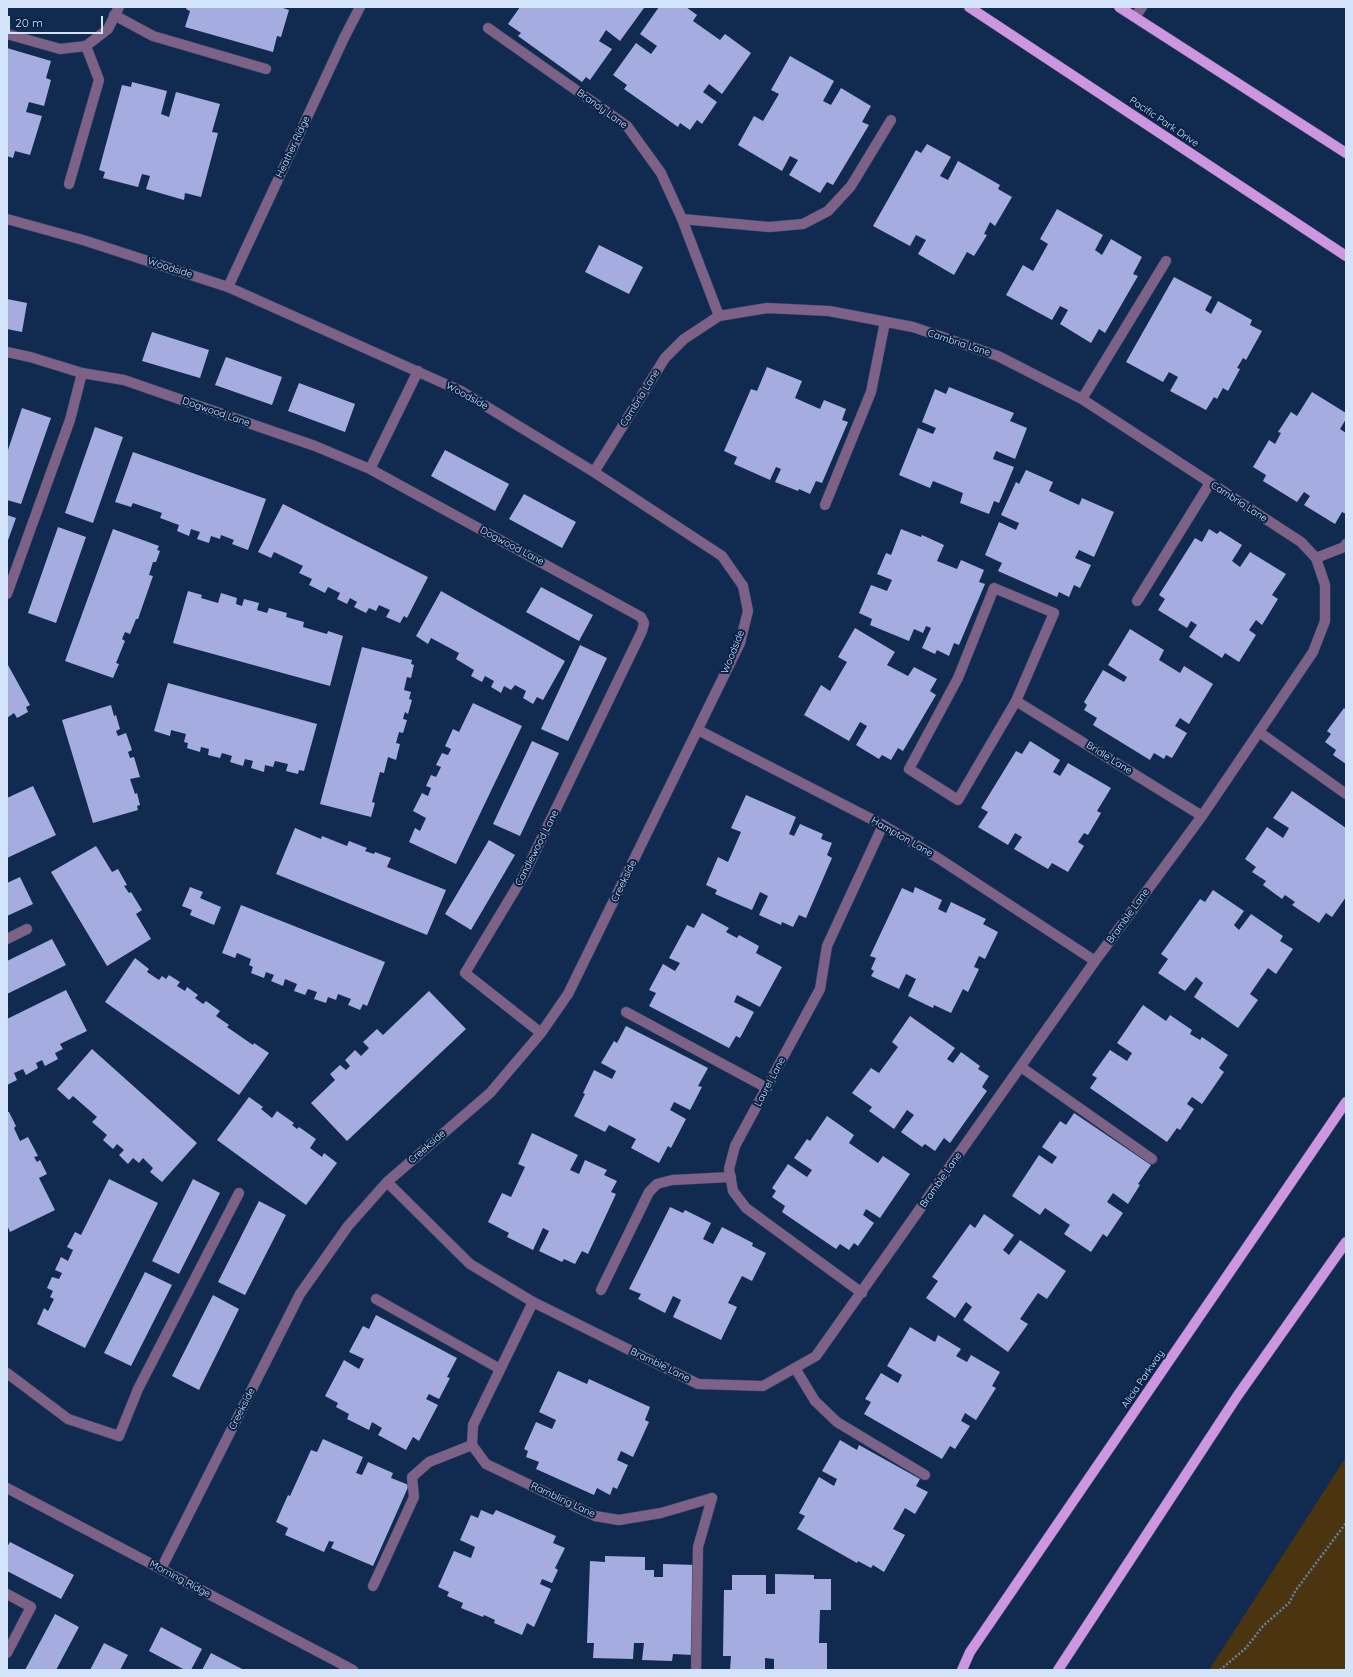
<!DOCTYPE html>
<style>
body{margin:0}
#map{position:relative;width:1353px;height:1677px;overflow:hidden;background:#112b50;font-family:Quicksand,sans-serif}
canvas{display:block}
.frame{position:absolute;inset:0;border:8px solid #d2e3fa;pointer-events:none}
.scale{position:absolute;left:8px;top:16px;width:95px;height:18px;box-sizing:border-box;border:2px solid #d2e3fa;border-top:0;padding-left:5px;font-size:12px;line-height:14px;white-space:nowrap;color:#d2e3fa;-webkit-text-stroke:3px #072145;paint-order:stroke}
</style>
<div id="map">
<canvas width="1353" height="1677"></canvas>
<div class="frame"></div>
<div class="scale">20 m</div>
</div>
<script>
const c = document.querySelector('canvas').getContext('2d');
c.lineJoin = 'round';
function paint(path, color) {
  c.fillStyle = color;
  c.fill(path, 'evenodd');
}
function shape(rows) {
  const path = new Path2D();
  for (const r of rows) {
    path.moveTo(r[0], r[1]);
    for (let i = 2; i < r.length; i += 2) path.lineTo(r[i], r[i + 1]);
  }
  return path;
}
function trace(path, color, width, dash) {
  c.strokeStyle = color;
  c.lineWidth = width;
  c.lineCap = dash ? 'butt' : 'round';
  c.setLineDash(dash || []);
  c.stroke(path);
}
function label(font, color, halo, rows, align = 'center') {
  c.font = font + ' Quicksand,sans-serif';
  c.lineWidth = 4;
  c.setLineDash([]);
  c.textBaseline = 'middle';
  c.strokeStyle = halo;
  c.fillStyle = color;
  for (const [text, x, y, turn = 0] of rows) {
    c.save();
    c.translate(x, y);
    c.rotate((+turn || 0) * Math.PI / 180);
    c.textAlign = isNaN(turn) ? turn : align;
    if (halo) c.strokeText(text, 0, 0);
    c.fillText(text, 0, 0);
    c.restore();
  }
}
const green = shape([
 [1346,1457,1346,1670,1209,1670]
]);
const building = shape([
 [187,7,280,7,289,10,281,37,277,36,273,52,185,27,190,11,186,9],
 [520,7,642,7,644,8,620,41,606,30,599,41,612,49,590,80,586,77,582,82,518,36,521,33,508,24],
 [659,7,686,7,697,15,693,21,720,40,725,34,751,53,722,94,709,84,703,92,717,102,702,124,697,120,690,130,680,123,678,127,624,89,627,85,613,75,636,43,651,54,657,46,640,34],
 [7,48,51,61,46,78,51,80,44,106,29,102,26,112,42,116,30,155,15,151,13,158,7,156],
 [790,56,834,81,823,101,831,105,841,88,871,106,862,122,869,125,833,185,827,182,820,193,789,175,798,160,790,156,782,171,738,145,754,116,763,121,779,94,771,90],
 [132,82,167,91,161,114,169,117,176,92,220,104,212,132,218,133,201,197,185,193,184,200,146,189,150,176,142,174,138,187,103,178,105,172,99,170,122,85,131,87],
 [927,144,951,157,940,176,948,180,958,161,1000,185,998,189,1012,197,995,226,990,222,984,234,987,235,974,256,967,252,954,275,918,254,926,240,916,235,910,246,873,226,916,150,921,153],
 [1057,209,1103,235,1095,250,1102,255,1111,239,1142,257,1133,274,1138,276,1105,333,1099,329,1091,343,1060,324,1068,310,1060,306,1052,320,1006,295,1023,265,1033,271,1048,244,1040,239],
 [599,245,643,267,629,294,585,272],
 [1174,277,1212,297,1205,310,1211,314,1218,301,1252,320,1250,325,1262,331,1246,360,1243,358,1237,368,1240,369,1228,391,1223,388,1217,399,1214,397,1206,410,1170,391,1178,377,1169,372,1163,382,1126,362],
 [7,299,27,303,22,332,7,329],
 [152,332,209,350,200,378,142,361],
 [226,357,282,377,272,405,215,385],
 [767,367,802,381,795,398,820,409,824,400,846,409,842,420,848,422,822,483,816,481,810,494,799,489,798,491,775,482,781,469,776,467,770,480,734,464,737,457,724,451,751,389,757,391],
 [299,383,355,404,345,432,288,411],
 [949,387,1014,413,1010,421,1027,428,1015,459,996,451,993,459,1014,467,999,503,994,501,989,514,960,503,963,493,933,481,930,488,899,475,918,428,933,434,936,428,922,422,935,389,946,394],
 [1312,392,1346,413,1346,419,1340,429,1346,433,1346,514,1342,512,1335,524,1304,505,1310,496,1304,492,1297,502,1263,481,1266,475,1253,467,1269,440,1275,444,1281,433,1278,432,1291,412,1297,416],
 [22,408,51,418,21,504,7,500,7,453],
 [95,427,123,437,93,523,65,513],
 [445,450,509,484,495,511,431,476],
 [133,452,266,499,248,550,232,544,234,540,221,535,220,539,211,536,209,543,197,539,200,532,191,529,189,536,177,531,179,525,160,518,162,513,133,503,131,507,115,502],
 [1026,470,1053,482,1049,491,1079,505,1082,498,1114,512,1094,557,1079,550,1075,558,1091,565,1080,588,1074,585,1069,597,1059,592,1057,597,998,571,1002,563,985,555,999,522,1016,530,1019,523,1001,515,1016,482,1019,484],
 [524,494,576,522,562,548,509,519],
 [283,504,428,577,407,618,404,616,400,623,386,617,390,610,379,605,376,611,369,608,366,613,354,607,357,602,350,598,347,604,337,599,340,593,328,587,325,593,309,585,312,579,299,573,303,566,274,552,271,558,258,552],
 [7,515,16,518,7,543],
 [58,527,86,537,56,623,28,613],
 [113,529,159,546,157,550,160,551,156,562,153,562,149,575,153,576,138,619,136,619,130,634,125,632,122,639,125,641,116,663,119,664,113,678,65,661],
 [901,529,921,537,922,535,944,545,937,561,957,569,961,560,984,570,979,582,985,584,959,645,954,643,949,656,937,650,935,654,922,648,931,628,926,626,923,633,914,629,909,641,870,625,872,619,859,613,871,585,887,591,892,580,877,574,886,553,891,555],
 [1209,529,1217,534,1220,531,1242,545,1232,561,1240,567,1250,552,1286,574,1272,595,1278,599,1262,625,1256,620,1249,630,1256,635,1239,662,1225,653,1222,658,1189,637,1197,625,1191,621,1187,628,1158,610,1165,599,1159,595,1195,538,1202,542],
 [541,587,593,615,579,641,526,612],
 [188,591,202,595,201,598,218,603,221,593,237,598,236,604,242,606,244,599,259,603,257,610,267,613,269,608,287,613,286,617,304,622,303,627,327,634,328,631,343,636,330,686,173,643],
 [441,591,565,661,543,700,537,697,533,704,523,698,526,691,515,685,511,690,504,686,501,693,491,687,494,681,485,676,482,682,471,676,474,670,456,659,459,653,431,638,428,644,416,636],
 [855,628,895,652,887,665,908,676,914,667,937,679,930,691,936,695,903,751,898,748,891,760,882,755,879,759,856,745,867,726,860,722,849,741,804,715,821,685,830,691,847,662,838,657],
 [1130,629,1164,650,1159,660,1180,673,1184,666,1213,684,1189,724,1180,718,1175,726,1187,733,1172,758,1166,755,1164,759,1154,753,1150,760,1093,725,1097,718,1084,710,1087,705,1084,702,1103,670,1124,682,1127,677,1108,665],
 [580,645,607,658,568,741,541,729],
 [362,647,412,660,411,664,414,665,411,678,407,677,404,690,411,692,409,699,412,700,408,714,405,712,403,719,407,720,403,733,399,732,396,743,400,744,396,760,388,757,384,773,380,772,372,802,375,803,371,817,320,804],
 [7,665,8,665,30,705,26,707,28,712,17,718,14,713,7,718],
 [168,683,317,724,304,771,299,770,298,774,286,771,288,764,275,761,273,767,265,765,264,772,251,768,253,761,245,759,243,766,230,762,232,756,222,753,220,758,208,755,209,749,201,747,200,752,187,748,188,743,184,742,186,734,171,730,170,736,154,731],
 [473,703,522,726,456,864,409,842,415,828,420,831,426,818,413,811,422,793,428,796,431,788,426,786,431,775,436,777,441,767,436,765,442,753,448,755,451,749,445,746,453,729,459,732],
 [111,705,114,716,116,715,120,729,116,731,118,736,126,733,132,750,128,752,130,758,134,757,140,777,130,779,135,794,137,793,140,805,137,806,138,810,93,823,62,720],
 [1344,708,1346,710,1346,764,1333,755,1336,750,1325,742,1331,734,1327,731],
 [532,741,559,753,520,836,493,824],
 [1030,741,1060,760,1053,772,1060,776,1068,763,1111,788,1097,811,1101,813,1088,835,1084,833,1078,842,1084,846,1068,872,1052,863,1048,869,1014,849,1022,837,1015,833,1008,845,978,827,988,812,981,808,1016,751,1022,754],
 [33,786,56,835,7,858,7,798],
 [1292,791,1346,828,1346,897,1332,917,1326,913,1319,923,1292,905,1295,902,1285,895,1282,899,1263,885,1266,881,1252,872,1256,867,1245,859,1267,827,1283,838,1289,828,1273,818],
 [746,795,796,817,789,834,794,836,800,824,823,834,821,839,832,843,827,855,832,858,806,918,799,915,793,927,782,922,781,925,759,915,768,896,760,892,752,910,715,894,717,890,706,885,718,857,728,862,741,832,731,828],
 [295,828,321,839,322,836,347,846,349,841,367,848,365,851,374,854,375,852,391,858,387,867,446,890,427,935,276,874],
 [489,840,515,855,471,930,445,914],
 [96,846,112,872,118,869,127,885,124,886,129,893,131,892,142,910,136,914,151,939,107,966,51,872],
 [20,877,33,904,7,916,7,883],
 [190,887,203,892,200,898,221,907,214,925,190,915,192,910,182,906],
 [915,887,942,900,938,909,946,913,951,902,986,919,983,924,998,932,985,959,979,956,974,967,979,969,968,992,963,989,951,1013,934,1005,933,1008,908,996,916,979,906,974,899,989,871,976,874,971,871,969,876,958,870,956,902,888,913,893],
 [1213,890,1244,911,1234,925,1239,930,1251,914,1283,936,1280,941,1293,949,1276,974,1268,968,1250,994,1258,1000,1238,1028,1194,997,1203,983,1196,977,1185,991,1158,973,1168,959,1161,954,1200,899,1205,902],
 [241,905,385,962,367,1006,363,1004,360,1010,348,1005,351,999,338,994,336,1000,328,997,326,1003,314,999,317,992,308,989,305,995,294,991,297,984,285,979,283,986,271,981,274,975,266,972,264,978,251,973,253,967,249,965,251,959,237,953,235,958,222,953],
 [702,913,729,928,726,932,737,938,739,935,759,946,756,953,782,967,760,1007,737,995,734,1002,754,1012,740,1038,736,1036,729,1048,649,1006,656,993,649,990,663,964,675,971,680,963,669,958,687,925,694,928],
 [52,939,66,965,7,994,7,961],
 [135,958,149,969,147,972,159,980,162,976,166,979,169,975,180,982,177,986,185,991,187,987,198,995,195,998,203,1004,206,1001,220,1011,216,1016,229,1025,227,1027,253,1045,254,1043,269,1053,239,1095,105,1002],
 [66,990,87,1031,60,1044,63,1049,55,1053,58,1059,45,1066,42,1060,36,1063,38,1068,26,1075,23,1069,14,1073,17,1080,7,1085,7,1019],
 [429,991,466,1029,347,1141,311,1103,335,1080,330,1074,340,1065,346,1070,350,1066,345,1060,355,1050,361,1056,369,1048,363,1042,377,1029,383,1035],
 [1143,1005,1166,1021,1170,1015,1192,1030,1190,1034,1200,1040,1202,1037,1228,1055,1219,1068,1224,1072,1202,1104,1192,1097,1187,1104,1194,1109,1180,1130,1177,1128,1167,1142,1090,1088,1097,1078,1092,1075,1110,1050,1127,1061,1132,1053,1117,1043],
 [910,1016,955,1048,947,1059,953,1063,961,1052,980,1066,978,1069,989,1076,982,1087,987,1091,950,1143,944,1138,935,1151,925,1144,922,1147,901,1132,914,1115,907,1110,894,1129,869,1111,872,1107,852,1093,871,1068,879,1073,898,1047,892,1042],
 [626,1026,708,1068,698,1086,702,1087,690,1110,674,1102,670,1110,686,1119,671,1148,668,1146,659,1163,631,1148,636,1139,609,1125,605,1132,574,1116,585,1094,583,1093,594,1070,612,1079,616,1071,601,1063,614,1041,617,1043],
 [92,1049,197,1143,162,1182,150,1172,153,1168,143,1158,139,1163,133,1158,128,1164,119,1155,124,1150,117,1144,113,1149,103,1140,107,1135,92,1122,97,1117,73,1096,69,1100,57,1089],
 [249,1097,263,1107,261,1109,272,1118,277,1111,294,1123,292,1125,297,1129,299,1127,316,1139,310,1148,322,1157,324,1153,337,1163,306,1205,217,1140],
 [7,1112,9,1112,16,1126,14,1128,20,1141,28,1137,38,1156,34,1157,37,1162,40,1160,47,1174,39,1178,55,1210,10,1232,7,1225],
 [1074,1113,1151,1165,1138,1184,1140,1185,1128,1204,1113,1193,1107,1202,1123,1213,1107,1237,1103,1234,1091,1252,1064,1234,1070,1225,1045,1208,1040,1215,1012,1196,1039,1155,1052,1164,1057,1157,1042,1147,1060,1121,1066,1125],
 [827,1116,854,1135,849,1143,878,1163,883,1156,910,1174,880,1218,866,1209,863,1215,874,1223,858,1246,854,1243,849,1250,840,1244,836,1249,782,1212,785,1206,772,1197,776,1191,772,1188,788,1164,807,1177,812,1170,794,1158,807,1139,810,1141],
 [532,1133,578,1155,570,1170,579,1174,585,1160,607,1170,604,1175,617,1181,611,1192,616,1194,588,1254,582,1251,575,1264,564,1259,562,1262,539,1251,549,1231,543,1228,533,1250,507,1237,509,1233,488,1222,502,1193,511,1197,525,1167,518,1164],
 [109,1179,158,1203,85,1348,37,1324,44,1308,48,1311,54,1299,50,1297,53,1291,47,1288,52,1277,59,1279,62,1273,55,1270,61,1257,68,1261,73,1250,67,1247,75,1232,81,1235],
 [193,1179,220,1193,179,1274,152,1261],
 [259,1201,286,1215,245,1295,218,1282],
 [670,1207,683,1213,685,1210,711,1223,703,1239,713,1244,722,1227,753,1243,752,1246,766,1253,752,1281,742,1276,728,1303,737,1307,721,1340,673,1317,681,1300,673,1296,665,1313,638,1299,641,1294,629,1289],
 [984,1214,1014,1235,1003,1250,1009,1255,1020,1240,1066,1271,1047,1299,1038,1293,1020,1319,1028,1324,1008,1352,963,1320,972,1307,966,1302,955,1318,926,1298,938,1281,932,1277,970,1224,975,1228],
 [145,1272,172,1285,131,1366,104,1353],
 [213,1295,239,1309,199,1390,172,1376],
 [376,1315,457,1358,447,1377,450,1378,439,1399,429,1394,426,1399,438,1405,419,1441,413,1437,406,1450,378,1435,382,1428,372,1422,369,1430,347,1419,349,1414,336,1407,338,1403,325,1396,344,1360,359,1369,364,1359,349,1352,363,1326,369,1329],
 [910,1327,935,1342,938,1335,961,1349,956,1356,967,1362,971,1355,1000,1372,992,1386,996,1388,976,1420,965,1413,961,1421,970,1426,955,1449,950,1446,942,1459,864,1414,871,1402,865,1399,881,1373,898,1383,902,1375,887,1366],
 [558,1371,587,1384,589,1379,650,1407,645,1420,649,1422,633,1457,621,1451,617,1460,628,1465,617,1489,613,1487,610,1495,597,1488,594,1495,536,1469,539,1462,526,1457,528,1451,524,1449,536,1422,552,1429,556,1420,539,1412],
 [323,1439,363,1457,356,1473,362,1475,368,1462,393,1473,391,1478,409,1485,373,1566,331,1548,334,1542,329,1541,324,1552,285,1535,288,1528,276,1522,288,1495,290,1496,311,1450,317,1452],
 [840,1440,857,1450,859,1445,920,1479,916,1486,928,1492,915,1514,905,1508,893,1529,905,1535,884,1572,873,1565,871,1568,858,1561,857,1563,797,1529,805,1516,799,1513,819,1477,834,1486,837,1479,822,1471],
 [481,1510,493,1515,496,1510,556,1536,553,1543,565,1548,555,1568,558,1570,552,1583,542,1579,540,1584,551,1589,534,1627,527,1623,522,1635,494,1623,495,1620,484,1615,483,1617,461,1608,463,1603,447,1596,449,1592,438,1587,454,1551,471,1558,475,1547,460,1540,471,1515,478,1518],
 [10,1542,74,1575,61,1599,7,1571,7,1547],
 [605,1556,645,1557,645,1570,654,1570,654,1577,663,1577,663,1564,696,1565,693,1655,673,1654,672,1661,642,1660,644,1643,634,1643,633,1659,593,1658,594,1643,587,1643,590,1561,605,1562],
 [775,1574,814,1575,814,1579,831,1579,831,1610,820,1610,819,1643,827,1643,827,1670,774,1670,774,1659,765,1658,765,1670,730,1670,731,1656,723,1656,724,1590,732,1590,732,1575,766,1575,766,1594,775,1594],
 [55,1614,79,1627,56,1670,25,1670],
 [161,1627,202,1649,191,1670,185,1670,149,1651],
 [104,1643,128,1655,120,1670,90,1670],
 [211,1653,244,1670,202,1670]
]);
const path = shape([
 [1220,1670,1246,1648,1263,1626,1289,1603,1296,1590,1346,1523]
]);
const service = shape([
 [114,15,153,36,266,69],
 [1135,17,1142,7],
 [69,184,99,80,86,46],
 [7,352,30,357,82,373,70,420,7,594],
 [1082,399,1166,261],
 [825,505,871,392,885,322],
 [1316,558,1344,547,1346,544],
 [994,588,1054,613,1016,701,958,800,909,769,958,678,994,588],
 [1137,601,1210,483],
 [1259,732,1346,794],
 [7,939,27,929],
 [626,1012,767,1088],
 [1021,1067,1152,1159],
 [601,1290,649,1192,657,1184,672,1180,731,1177],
 [376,1299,500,1369],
 [795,1368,815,1401,837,1422,925,1475],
 [119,1436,138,1389,239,1193],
 [696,1670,698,1547,712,1498]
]);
const minor = shape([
 [488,28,627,126,661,173,682,219,719,316],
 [7,34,60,49,86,46,108,29,119,7],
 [7,219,83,240,228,287,461,391,594,472,722,556,743,586,748,611,740,643,568,994,541,1033,490,1093,387,1182,348,1226,300,1294,161,1569],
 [682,219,769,227,803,224,828,211,851,186,891,120],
 [82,373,124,380,315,446,370,469,641,617,644,623,642,631,524,875,465,973,541,1033],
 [370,469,418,371],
 [1016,701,1202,816],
 [698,730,883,825,938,858,1095,961],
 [387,1182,470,1264,533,1302,698,1384,763,1386,816,1356,1095,961,1202,816,1313,652,1325,621,1325,585,1316,558,1301,542,1082,399,998,356,913,327,829,311,767,308,719,316,684,339,665,358,594,472],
 [862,1293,746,1208,733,1191,729,1169,735,1146,820,989,827,946,883,825],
 [533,1302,473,1425,472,1445,486,1464,595,1516,619,1520,661,1513,712,1498],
 [7,1373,68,1419,119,1436],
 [7,1488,353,1670],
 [373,1586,414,1497,412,1477,429,1462,472,1445],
 [7,1594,31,1607,7,1653]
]);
const tertiary = shape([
 [228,287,344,38,360,7]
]);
const primary = shape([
 [969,7,1346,256],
 [1119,7,1346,153],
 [962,1670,970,1652,1346,1102],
 [1058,1670,1238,1395,1346,1242]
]);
const streetNames = [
 ["Brandy Lane",602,109,36],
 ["Pacific Park Drive",1164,122,34],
 ["Heather Ridge",293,147,-65],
 ["Woodside",170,268,18],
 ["Cambria Lane",959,343,18],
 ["Woodside",467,396,29],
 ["Cambria Lane",640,398,-58],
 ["Dogwood Lane",216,412,19],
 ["Cambria Lane",1239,502,33],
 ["Dogwood Lane",512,546,28],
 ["Woodside",733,652,-68],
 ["Bridle Lane",1109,758,32],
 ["Hampton Lane",902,837,30],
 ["Candlewood Lane",537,848,-63],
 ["Creekside",624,881,-64],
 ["Bramble Lane",1128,916,-54],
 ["Laurel Lane",770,1082,-62],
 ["Creekside",427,1147,-41],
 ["Bramble Lane",941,1180,-55],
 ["Bramble Lane",660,1365,26],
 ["Alicia Parkway",1143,1379,-56],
 ["Creekside",242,1409,-63],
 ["Rambling Lane",563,1500,25],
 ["Morning Ridge",180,1579,28]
];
paint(green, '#4b3510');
paint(building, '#a5ade0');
trace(service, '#30486b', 11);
trace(minor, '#30486b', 11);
trace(tertiary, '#30486b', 11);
trace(primary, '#30486b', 11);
trace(path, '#6b819f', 2.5, [2, 2]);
trace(service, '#7d6186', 10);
trace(minor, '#7d6186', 10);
trace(tertiary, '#7d6186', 10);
trace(primary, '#ce95e0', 10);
label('10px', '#d2e3fa', '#072145', streetNames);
</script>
